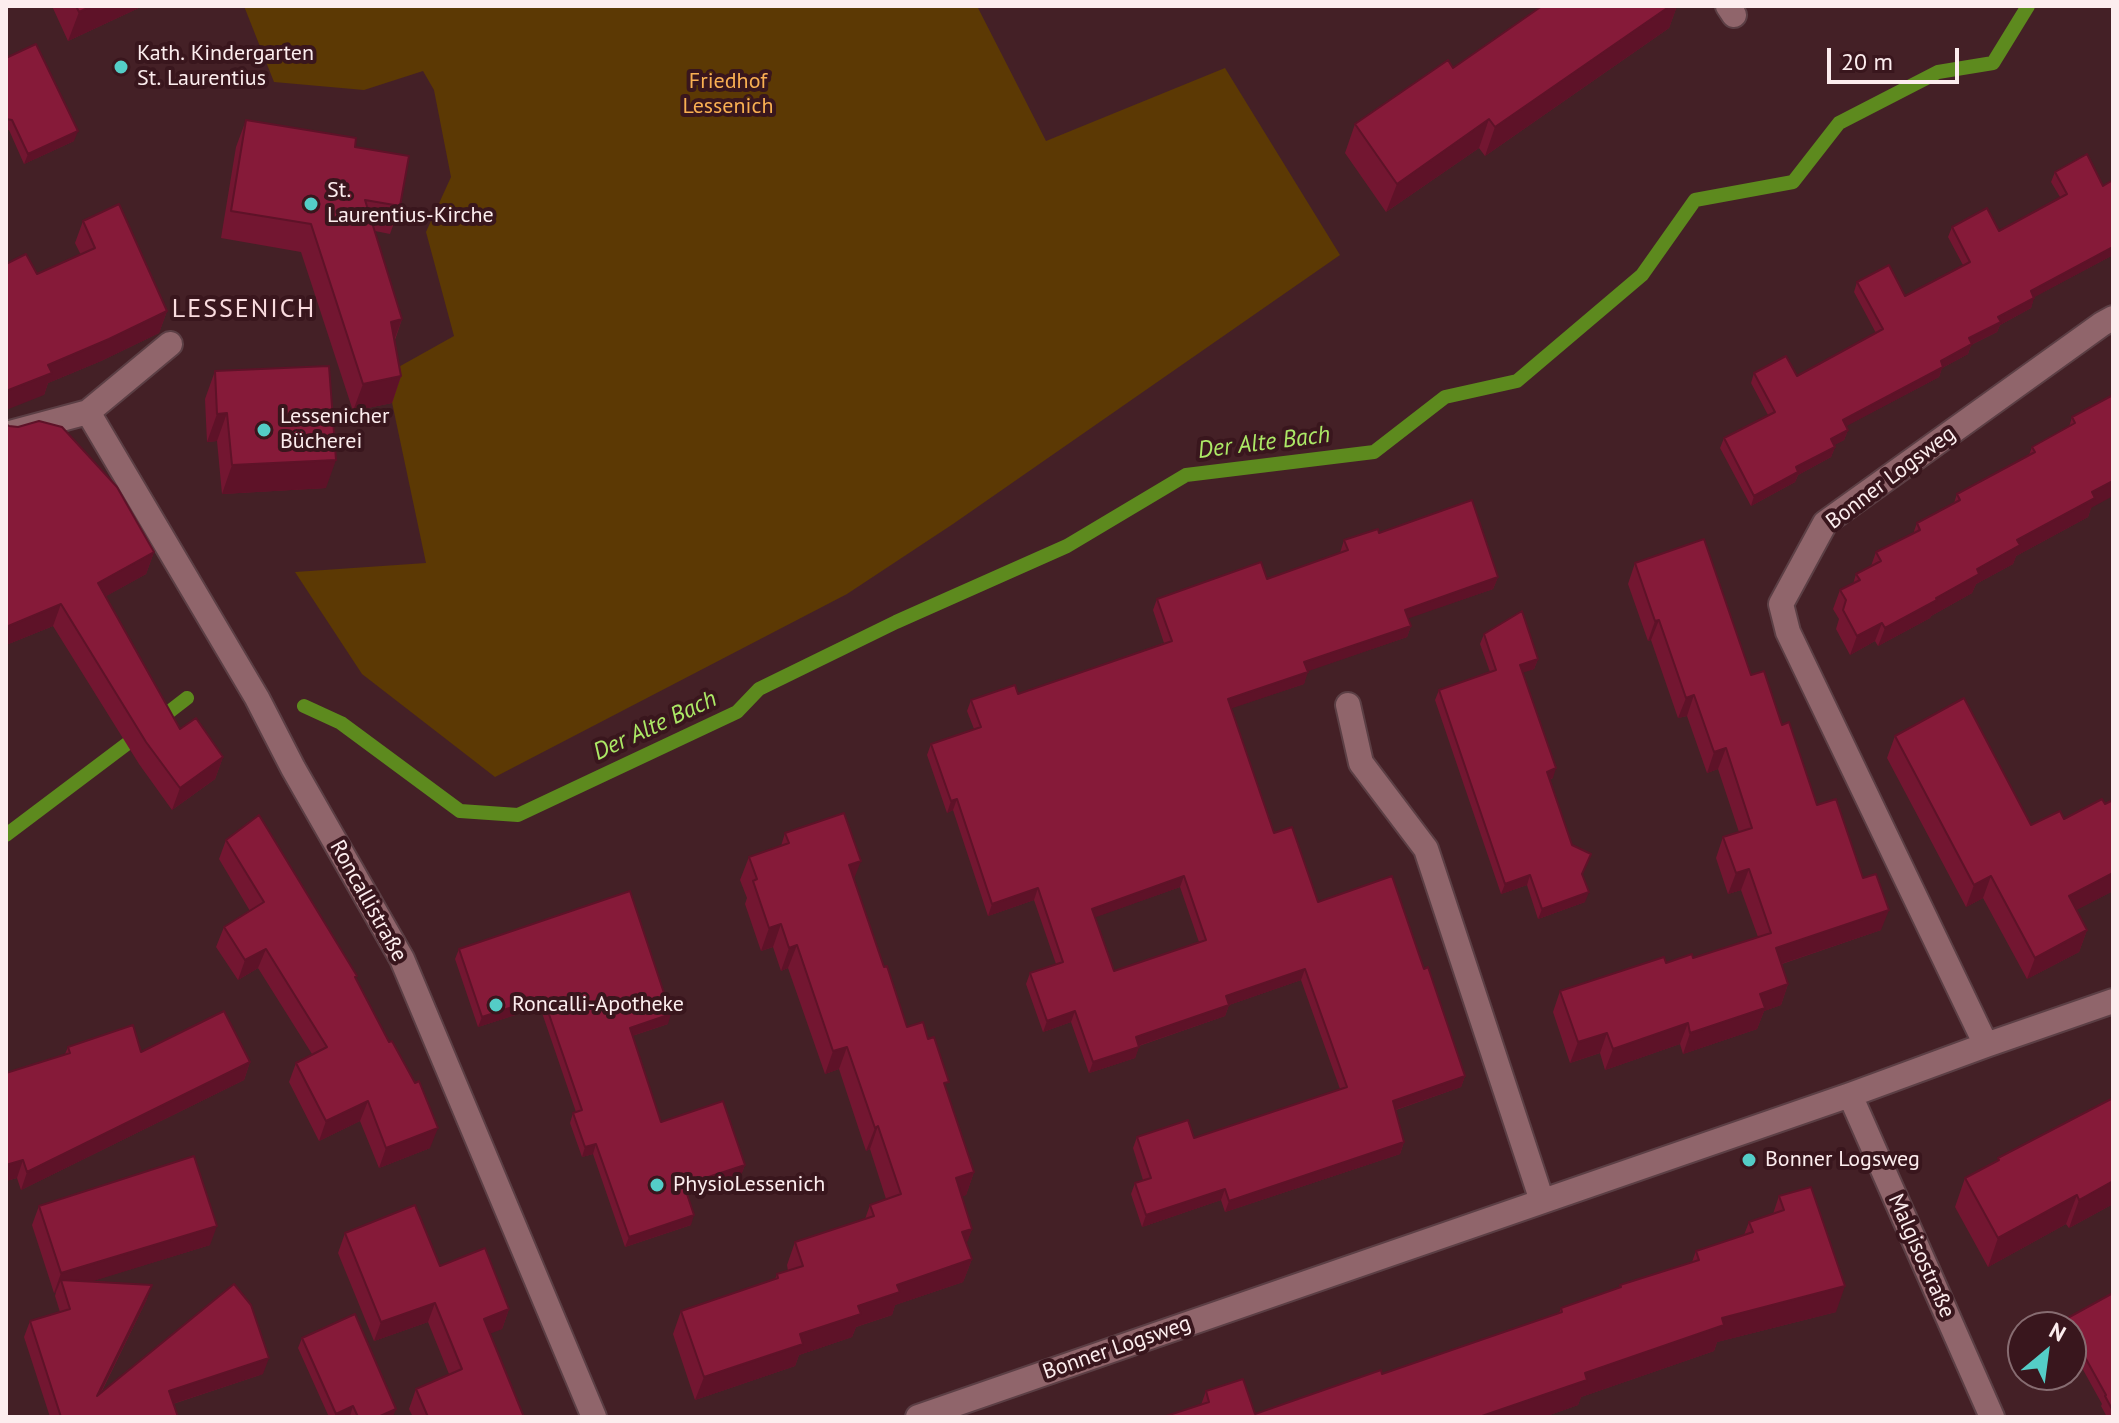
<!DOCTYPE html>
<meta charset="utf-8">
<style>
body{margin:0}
#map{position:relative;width:2119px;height:1423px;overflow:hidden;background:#442026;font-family:"PT Sans",sans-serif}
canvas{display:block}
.frame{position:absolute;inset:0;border:8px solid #fcedee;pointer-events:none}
.north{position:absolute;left:2007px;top:1311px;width:80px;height:80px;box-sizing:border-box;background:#39161d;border:2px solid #876c71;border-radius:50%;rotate:29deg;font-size:22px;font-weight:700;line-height:32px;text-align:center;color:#fcedee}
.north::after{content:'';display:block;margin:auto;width:28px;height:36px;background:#54cdc7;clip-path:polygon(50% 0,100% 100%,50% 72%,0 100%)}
.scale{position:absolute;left:1827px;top:48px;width:132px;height:36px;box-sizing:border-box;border:4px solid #fcedee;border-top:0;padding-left:10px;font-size:24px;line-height:28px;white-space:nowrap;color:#fcedee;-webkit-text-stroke:6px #39161d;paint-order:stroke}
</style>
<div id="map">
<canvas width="2119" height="1423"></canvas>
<div class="frame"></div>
<div class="north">N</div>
<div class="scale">20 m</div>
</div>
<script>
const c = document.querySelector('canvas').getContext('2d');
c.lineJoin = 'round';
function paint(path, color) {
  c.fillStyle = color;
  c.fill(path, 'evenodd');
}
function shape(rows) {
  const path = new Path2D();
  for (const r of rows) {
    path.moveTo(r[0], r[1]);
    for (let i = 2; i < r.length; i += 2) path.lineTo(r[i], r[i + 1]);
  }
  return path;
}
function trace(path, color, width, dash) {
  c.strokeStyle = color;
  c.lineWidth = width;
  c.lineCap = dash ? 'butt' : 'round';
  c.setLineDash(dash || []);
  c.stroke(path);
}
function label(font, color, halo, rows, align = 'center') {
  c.font = font + ' "PT Sans",sans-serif';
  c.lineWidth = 8;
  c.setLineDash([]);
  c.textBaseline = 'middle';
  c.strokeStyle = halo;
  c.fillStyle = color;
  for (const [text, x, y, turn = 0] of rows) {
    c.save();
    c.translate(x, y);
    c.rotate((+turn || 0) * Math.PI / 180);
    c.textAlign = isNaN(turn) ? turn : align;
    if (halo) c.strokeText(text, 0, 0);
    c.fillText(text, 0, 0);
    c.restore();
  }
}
const green = shape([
 [244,6,977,6,1046,141,1225,68,1340,255,953,524,847,594,495,777,362,674,295,572,426,563,386,374,454,336,426,232,451,177,434,90,423,71,364,90,274,82]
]);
const stream = shape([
 [304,706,341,723,460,811,518,815,737,712,759,689,896,622,1067,546,1186,475,1374,452,1445,397,1517,381,1642,275,1695,200,1793,182,1839,123,1938,72,1993,63,2028,6],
 [156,722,187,698],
 [6,835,140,734]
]);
const minor = shape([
 [1728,6,1734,15],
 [88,412,257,698,293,768,402,959,594,1417],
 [6,434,88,412,170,344],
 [1348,705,1361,763,1426,849,1542,1201],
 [1986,1045,1788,632,1781,604,1825,523,2102,324,2113,318],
 [1850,1095,1992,1417],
 [918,1417,1850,1095,1986,1045,2113,1001]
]);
const wall = shape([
 [52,6,143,6,68,41],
 [1542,6,1677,6,1669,28,1485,156,1479,148,1386,212,1345,153,1355,124,1453,68],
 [6,58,74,141,24,164,9,130,6,130],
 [246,120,355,147,400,206,390,234,375,231,402,319,395,340,401,376,392,403,353,411,301,252,221,238,236,147],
 [2055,172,2103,186,2113,180,2113,255,2034,297,2031,308,2000,325,1997,332,1971,345,1968,354,1942,368,1939,377,1846,426,1848,430,1844,440,1834,445,1835,447,1831,457,1798,475,1795,482,1751,506,1720,448,1724,438,1768,415,1751,383,1754,373,1797,376,1876,333,1854,292,1857,282,1905,296,1963,265,1948,237,1952,227,1999,231,2060,197,2051,182],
 [83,221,167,311,159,333,101,361,48,383,44,395,37,274,81,255,75,243],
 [215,371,326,488,222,494,217,441,207,442,205,399],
 [2113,395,2091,508,2088,517,2016,556,2013,564,1976,584,1972,593,1931,616,1930,618,1878,646,1875,641,1850,655,1836,629,1839,619,1833,609,1840,590,1853,584,1856,574,1871,566,1876,552,1913,534,1917,523,1954,503,1957,494,2029,455,2032,447,2069,427,2072,417],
 [6,424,154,552,146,574,106,596,180,729,223,757,215,779,172,810,139,764,53,626,6,645],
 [1379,533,1498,577,1493,589,1408,618,1411,626,1407,637,1307,671,1304,684,1231,708,1274,833,1318,902,1424,969,1465,1076,1461,1087,1396,1110,1404,1142,1400,1154,1225,1212,1221,1200,1142,1227,1131,1194,1135,1183,1143,1180,1133,1148,1137,1137,1194,1138,1340,1089,1301,980,1229,1005,1225,1016,1139,1046,1135,1058,1089,1073,1071,1022,1043,1032,1026,984,1030,973,1056,964,1034,900,988,916,953,810,947,813,927,755,931,744,974,729,967,711,971,700,1018,694,1164,643,1153,610,1157,599,1267,579,1340,553,1344,540],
 [1180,887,1199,942,1114,971,1095,917],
 [1635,563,1751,675,1782,725,1817,805,1881,930,1782,964,1788,984,1781,1005,1764,1011,1757,1029,1683,1054,1680,1044,1605,1070,1600,1053,1570,1063,1553,1012,1560,991,1666,963,1693,958,1758,937,1741,890,1728,894,1716,858,1723,837,1739,832,1718,769,1707,773,1687,716,1678,718,1651,640,1648,641,1628,584],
 [1484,634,1538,659,1534,669,1523,672,1553,778,1549,780,1583,875,1585,902,1538,919,1527,885,1501,894,1435,700,1439,690,1490,672,1480,644],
 [1895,736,2031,825,2064,819,2105,804,2113,800,2113,891,2076,910,2087,930,2079,952,2027,979,1983,898,1966,907,1887,758],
 [785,833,854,880,884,967,907,1027,946,1089,974,1172,966,1195,962,1196,972,1229,966,1244,972,1259,963,1282,895,1305,892,1315,856,1327,852,1337,799,1355,795,1366,695,1400,673,1334,681,1311,775,1279,777,1274,788,1271,787,1265,795,1242,865,1219,870,1205,886,1199,870,1149,866,1151,839,1069,825,1074,788,968,781,971,773,947,761,951,745,904,747,898,740,880,749,857,781,846],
 [226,840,356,978,430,1148,379,1168,360,1121,319,1141,289,1082,296,1063,312,1054,258,968,238,980,216,947,224,927,250,911,219,859],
 [459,949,668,1024,632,1036,661,1122,745,1165,741,1175,686,1193,691,1225,625,1247,593,1154,582,1157,570,1123,573,1113,576,1112,540,1007,478,1027,455,959],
 [68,1047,141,1052,250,1062,244,1080,21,1190,17,1178,6,1181,6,1073,65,1054],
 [1998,1158,2113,1204,2069,1228,2066,1224,1988,1267,1955,1207,1965,1178,1998,1161],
 [1779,1196,1836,1312,1717,1342,1714,1351,1581,1397,1578,1405,1544,1417,1163,1417,1201,1405,1206,1391,1255,1414,1382,1374,1559,1313,1561,1308,1619,1288,1620,1285,1692,1262,1696,1251,1744,1235,1749,1222,1773,1214],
 [39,1206,210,1245,92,1281,152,1285,146,1301,101,1393,263,1374,173,1404,178,1417,50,1417,24,1337,30,1321,60,1312,55,1296,56,1292,54,1293,32,1225],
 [345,1233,440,1266,509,1309,502,1329,490,1333,524,1417,413,1417,409,1409,416,1389,449,1374,428,1322,374,1341,338,1253],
 [2113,1293,2113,1417,2107,1417,2101,1406,2102,1404,2071,1348,2071,1327,2062,1327,2064,1320],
 [302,1338,393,1417,329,1417,298,1348]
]);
const shadedWall = shape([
 [92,6,143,6,68,41,79,12],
 [1670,6,1677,6,1669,28,1485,156,1495,127],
 [1489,119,1479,148,1386,212,1397,184],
 [78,131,74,141,24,164,28,154],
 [2113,247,2113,255,2027,301,2031,291],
 [2034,298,2031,308,2000,325,1997,332,1971,345,1968,354,1942,368,1939,377,1839,430,1843,420,1941,361,1969,338,1998,317],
 [167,311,159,333,101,361,48,383,44,395,6,410,6,391,48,365],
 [402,319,392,346,391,322],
 [401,376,392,403,353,411,363,384],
 [227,413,217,441,207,442,217,414],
 [1848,430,1844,440,1827,449,1831,439],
 [1835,447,1831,457,1798,475,1795,482,1751,506,1754,496,1796,467],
 [336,460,326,488,222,494,232,465],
 [2113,481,2113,496,2091,508,2088,517,2016,556,2013,564,1976,584,1972,593,1931,616,1930,618,1878,646,1885,628,1936,598,2017,540,2092,492],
 [154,552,146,574,90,605,98,583],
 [1498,577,1493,589,1401,621,1405,610],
 [61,604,53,626,6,645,6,627],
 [1659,620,1651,640,1648,641,1655,621],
 [1882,623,1875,641,1850,655,1857,636],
 [1411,626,1407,637,1300,674,1304,662],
 [1538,659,1534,669,1516,675,1520,665],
 [1308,672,1304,684,1224,711,1228,699],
 [1694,695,1687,716,1678,718,1686,698],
 [1726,748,1718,769,1707,773,1714,752],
 [223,757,215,779,172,810,180,788],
 [1556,768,1553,778,1543,782,1547,772],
 [957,799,953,810,947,813,951,801],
 [861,861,852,884,849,865],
 [1749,869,1741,890,1728,894,1736,873],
 [2113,873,2113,891,2061,918,2069,896],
 [1530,875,1527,885,1501,894,1505,884],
 [1184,876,1180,887,1088,920,1092,909],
 [1991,876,1983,898,1966,907,1974,885],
 [1038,888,1034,900,988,916,992,904],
 [1589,892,1585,902,1538,919,1542,909],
 [1889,910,1881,930,1769,968,1776,948],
 [781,924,773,947,761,951,769,928],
 [2087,930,2079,952,2027,979,2035,958],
 [797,945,788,968,781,971,789,948],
 [266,949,258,968,238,980,245,960],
 [1305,969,1301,980,1229,1005,1225,1016,1132,1048,1136,1037,1226,996],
 [1788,984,1781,1005,1764,1011,1757,1029,1683,1054,1690,1033,1760,994],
 [543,997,540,1007,478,1027,482,1017],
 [1075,1011,1071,1022,1043,1032,1047,1021],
 [671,1014,668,1024,626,1038,630,1028],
 [1688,1023,1680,1044,1605,1070,1613,1049],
 [1607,1033,1600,1053,1570,1063,1578,1042],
 [847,1047,839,1069,825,1074,833,1051],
 [1139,1047,1135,1058,1089,1073,1093,1062],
 [250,1062,244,1080,21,1190,27,1172],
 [1465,1076,1461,1087,1389,1112,1393,1101],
 [368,1101,360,1121,319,1141,326,1121],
 [878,1126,870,1149,866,1151,875,1128],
 [438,1128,430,1148,379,1168,386,1148],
 [1404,1142,1400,1154,1225,1212,1229,1201],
 [596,1144,593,1154,582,1157,585,1147],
 [23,1160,17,1178,6,1181,6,1165],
 [745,1165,741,1175,680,1195,684,1185],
 [974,1172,966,1195,947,1201,956,1178],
 [2113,1181,2113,1204,2069,1228,2079,1200],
 [1225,1189,1221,1200,1142,1227,1146,1215],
 [2077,1195,2066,1224,1988,1267,1998,1238],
 [694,1215,691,1225,625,1247,629,1237],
 [217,1226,210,1245,64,1290,61,1280,56,1292,54,1293,61,1273],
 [972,1229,964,1251,962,1232],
 [972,1259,963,1282,895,1305,892,1315,856,1327,852,1337,799,1355,795,1366,695,1400,704,1377,858,1306,897,1285],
 [152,1285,146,1301,91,1412,97,1396],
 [1845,1286,1836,1312,1717,1342,1714,1351,1581,1397,1578,1405,1544,1417,1479,1417,1722,1318],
 [435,1303,428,1322,374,1341,381,1322],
 [509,1309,502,1329,477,1339,484,1319],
 [269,1358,263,1374,163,1407,169,1391],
 [353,1406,350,1416,335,1417,336,1414],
 [396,1409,393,1417,378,1417]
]);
const building = shape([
 [76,6,92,6,79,12,76,6],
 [1542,6,1670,6,1495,127,1489,119,1397,184,1355,124,1448,60,1453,68,1542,6],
 [36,44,78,131,28,154,12,120,6,119,6,58,36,44],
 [246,120,356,138,355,147,409,156,400,206,365,200,402,319,391,322,401,376,363,384,311,224,231,211,246,120],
 [2087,154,2103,186,2113,180,2113,247,2031,291,2034,298,1998,317,2001,322,1969,338,1972,344,1941,361,1943,367,1843,420,1848,430,1831,439,1835,447,1796,467,1798,472,1754,496,1724,438,1775,412,1754,373,1786,356,1797,376,1883,329,1857,282,1889,265,1905,296,1970,262,1952,227,1987,208,1999,231,2067,194,2055,172,2087,154],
 [119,204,167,311,109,339,48,365,52,373,6,391,6,264,26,254,37,274,95,248,83,221,119,204],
 [329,366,336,460,232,465,227,413,217,414,215,371,329,366],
 [2113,395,2113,481,2092,492,2095,498,2017,540,2020,545,1977,569,1979,574,1936,598,1937,600,1885,628,1882,623,1857,636,1843,610,1846,600,1840,590,1860,580,1856,574,1881,561,1876,552,1920,530,1917,523,1960,500,1957,494,2035,452,2032,447,2075,423,2072,417,2113,395],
 [39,421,62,427,117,487,154,552,98,583,180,729,196,718,223,757,180,788,146,742,61,604,6,627,6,424,9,426,18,427,39,421],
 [1472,500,1498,577,1405,610,1411,626,1304,662,1308,672,1228,699,1274,833,1292,827,1318,902,1392,876,1424,969,1428,967,1465,1076,1393,1101,1404,1142,1229,1201,1225,1189,1146,1215,1135,1183,1151,1178,1137,1137,1188,1120,1194,1138,1347,1087,1305,969,1226,996,1229,1005,1136,1037,1139,1047,1093,1062,1075,1011,1047,1021,1030,973,1063,962,1038,888,992,904,957,799,951,801,931,744,981,727,971,700,1015,685,1018,694,1172,641,1157,599,1261,562,1267,579,1348,550,1344,540,1378,529,1379,533,1472,500],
 [1184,876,1206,940,1114,971,1092,909,1184,876],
 [1704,539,1751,675,1764,671,1782,725,1789,722,1817,805,1836,799,1863,878,1876,874,1889,910,1776,948,1788,984,1760,994,1765,1008,1690,1033,1688,1023,1613,1049,1607,1033,1578,1042,1560,991,1664,957,1666,963,1692,954,1693,958,1771,933,1749,869,1736,873,1723,837,1752,828,1726,748,1714,752,1694,695,1686,698,1659,620,1655,621,1635,563,1704,539],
 [1522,611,1538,659,1520,665,1556,768,1547,772,1572,845,1591,854,1582,874,1589,892,1542,909,1530,875,1505,884,1439,690,1496,670,1484,634,1522,611],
 [1964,698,2031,825,2060,811,2064,819,2102,799,2105,804,2113,800,2113,873,2069,896,2087,930,2035,958,1991,876,1974,885,1895,736,1964,698],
 [844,813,861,861,849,865,884,967,887,966,907,1027,923,1022,928,1039,934,1037,949,1082,944,1083,974,1172,956,1178,972,1229,962,1232,972,1259,897,1285,900,1292,858,1306,861,1314,800,1334,803,1344,704,1377,681,1311,778,1278,777,1274,803,1266,795,1242,874,1216,870,1205,901,1194,878,1126,875,1128,847,1047,833,1051,797,945,789,948,781,924,769,928,753,881,757,879,749,857,789,843,785,833,844,813],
 [259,815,357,976,355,977,389,1042,392,1041,415,1083,419,1081,438,1128,386,1148,368,1101,326,1121,296,1063,327,1047,266,949,245,960,224,927,264,902,226,840,259,815],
 [630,891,671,1014,630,1028,661,1122,723,1101,745,1165,684,1185,694,1215,629,1237,596,1144,585,1147,573,1113,582,1110,543,997,482,1017,459,949,630,891],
 [224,1011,250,1062,27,1172,23,1160,6,1165,6,1073,70,1053,68,1047,133,1025,141,1052,224,1011],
 [2113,1098,2113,1181,2079,1200,2077,1195,1998,1238,1965,1178,1999,1160,1998,1158,2113,1098],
 [194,1156,217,1226,61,1273,39,1206,194,1156],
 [1811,1187,1845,1286,1722,1318,1724,1325,1585,1373,1587,1380,1479,1417,1163,1417,1209,1402,1206,1391,1243,1379,1255,1414,1381,1370,1382,1374,1562,1312,1561,1308,1621,1287,1620,1285,1699,1260,1696,1251,1753,1232,1749,1222,1784,1210,1779,1196,1811,1187],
 [415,1205,440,1266,485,1248,509,1309,484,1319,524,1417,428,1417,416,1389,462,1369,435,1303,381,1322,345,1233,415,1205],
 [61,1280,152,1285,97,1396,234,1284,251,1305,269,1358,169,1391,178,1417,61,1417,30,1321,70,1309,61,1280],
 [2113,1293,2113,1411,2105,1396,2106,1395,2071,1332,2071,1327,2068,1327,2064,1320,2113,1293],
 [355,1314,396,1409,378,1417,358,1417,353,1406,336,1414,302,1338,355,1314]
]);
const markers = [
 [121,67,8,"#54cdc7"],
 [311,204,8,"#54cdc7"],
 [264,430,8,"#54cdc7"],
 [496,1005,8,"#54cdc7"],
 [1749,1160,8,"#54cdc7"],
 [657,1185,8,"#54cdc7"]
];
const poiNames = [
 ["Kath. Kindergarten",137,54],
 ["St. Laurentius",137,79],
 ["St.",327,191],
 ["Laurentius-Kirche",327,216],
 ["Lessenicher",280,417],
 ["Bücherei",280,442],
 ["Roncalli-Apotheke",512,1005],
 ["Bonner Logsweg",1765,1160],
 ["PhysioLessenich",673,1185]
];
const parkNames = [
 ["Friedhof",728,82],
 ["Lessenich",728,107]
];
const streetNames = [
 ["Bonner Logsweg",1891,478,-37],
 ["Roncallistraße",368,901,61],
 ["Malgisostraße",1921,1256,66],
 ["Bonner Logsweg",1117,1348,-19]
];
const waterNames = [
 ["Der Alte Bach",1264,443,-7],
 ["Der Alte Bach",655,726,-25]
];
const quarterNames = [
 ["LESSENICH",244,310]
];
paint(green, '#5c3904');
trace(stream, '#5d8a1e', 14);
trace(minor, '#5c3f45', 28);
trace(minor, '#90656b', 24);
paint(wall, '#731631');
paint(shadedWall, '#5e1228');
paint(building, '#861a39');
trace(building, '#5e1228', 2);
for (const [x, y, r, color] of markers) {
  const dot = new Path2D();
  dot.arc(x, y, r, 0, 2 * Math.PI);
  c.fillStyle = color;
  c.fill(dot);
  trace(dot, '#39161d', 3);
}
label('22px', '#fcedee', '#39161d', poiNames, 'left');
label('22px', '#f9af52', '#39161d', parkNames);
label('22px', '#fcedee', '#39161d', streetNames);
label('italic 24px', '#ace966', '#39161d', waterNames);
c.letterSpacing = '2px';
label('26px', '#f9dbde', '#39161d', quarterNames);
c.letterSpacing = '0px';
</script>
